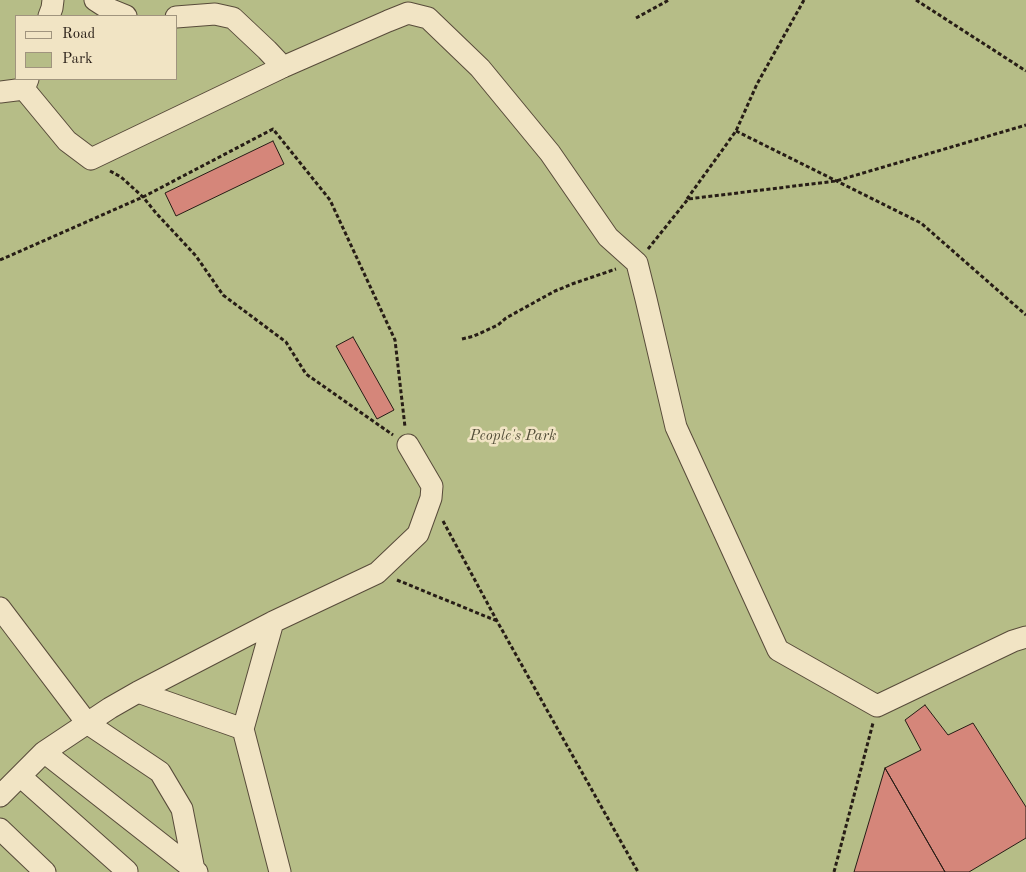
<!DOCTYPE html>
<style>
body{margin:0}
#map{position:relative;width:1026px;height:872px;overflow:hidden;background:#ead5a5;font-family:"Old Standard TT",serif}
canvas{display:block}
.legend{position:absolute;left:15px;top:15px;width:162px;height:65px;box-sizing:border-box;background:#f1e4c4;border:1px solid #a0947e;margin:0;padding:6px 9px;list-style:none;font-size:15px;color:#271d16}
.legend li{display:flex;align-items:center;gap:10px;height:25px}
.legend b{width:25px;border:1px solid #a0947e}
</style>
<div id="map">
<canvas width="1026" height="872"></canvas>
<ul class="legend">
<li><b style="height:6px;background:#f1e4c4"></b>Road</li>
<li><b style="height:14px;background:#b6bd87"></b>Park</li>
</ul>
</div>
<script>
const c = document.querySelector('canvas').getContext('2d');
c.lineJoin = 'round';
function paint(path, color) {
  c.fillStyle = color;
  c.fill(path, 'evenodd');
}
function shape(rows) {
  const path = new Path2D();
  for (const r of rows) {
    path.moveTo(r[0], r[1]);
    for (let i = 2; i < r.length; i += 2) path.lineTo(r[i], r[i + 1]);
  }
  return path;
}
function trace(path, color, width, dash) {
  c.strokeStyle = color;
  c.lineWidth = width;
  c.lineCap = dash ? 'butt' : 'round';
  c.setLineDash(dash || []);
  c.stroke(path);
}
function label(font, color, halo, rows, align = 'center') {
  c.font = font + ' "Old Standard TT",serif';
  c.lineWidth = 5;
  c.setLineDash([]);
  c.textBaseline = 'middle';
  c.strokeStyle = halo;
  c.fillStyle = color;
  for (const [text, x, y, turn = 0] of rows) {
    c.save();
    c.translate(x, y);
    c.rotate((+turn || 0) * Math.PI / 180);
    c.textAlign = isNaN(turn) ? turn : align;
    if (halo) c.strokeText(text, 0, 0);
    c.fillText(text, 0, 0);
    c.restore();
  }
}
const green = shape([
 [0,0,1026,0,1026,872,0,872],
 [16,16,176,16,176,79,16,79]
]);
const building = shape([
 [273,141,284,164,176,216,165,193,273,141],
 [353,337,394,410,377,419,336,346,353,337],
 [925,705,948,735,973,723,1026,807,1026,838,969,872,945,872,885,768,921,750,905,720,925,705],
 [885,768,945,872,854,872,885,768]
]);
const path = shape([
 [916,0,1026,71],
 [636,18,669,0],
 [736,131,921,223,1026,315],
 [110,171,121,177,143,197,156,213,196,256,223,295,286,342,306,374,393,435],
 [687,199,736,131,757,84,804,0],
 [648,249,688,199,836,181,1026,125],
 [0,260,143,197,273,129,330,200,395,340,405,427],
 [462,339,474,336,498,325,506,318,555,291,572,284,616,269],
 [443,521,497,621,638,872],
 [397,580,497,621],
 [834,872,873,723]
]);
const minor = shape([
 [95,0,109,9,126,16],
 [49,16,52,8,53,0],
 [176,17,215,14,233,18,267,50,283,67],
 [24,89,67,141,91,159,283,67,388,21,408,13,428,18,480,68,550,153,608,237,637,263,646,299,676,427,778,650,877,706,1013,641,1026,637],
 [0,92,24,89,28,79],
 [0,608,87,723,160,772,182,809,194,870],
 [273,622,243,729,280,872],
 [138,692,243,729],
 [44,752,110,708,138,692,273,622,377,573,418,534,431,498,432,486,408,445],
 [20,776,127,871],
 [0,796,44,752,197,872],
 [0,829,45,872]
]);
const parkNames = [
 ["People's Park",513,436]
];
paint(green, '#b6bd87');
paint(building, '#d5867a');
trace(building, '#271d16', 1);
trace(minor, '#584b3a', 23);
trace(path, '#271d16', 3, [4, 2.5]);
trace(minor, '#f1e4c4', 21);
label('italic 15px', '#524d38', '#f1e4c4', parkNames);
</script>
